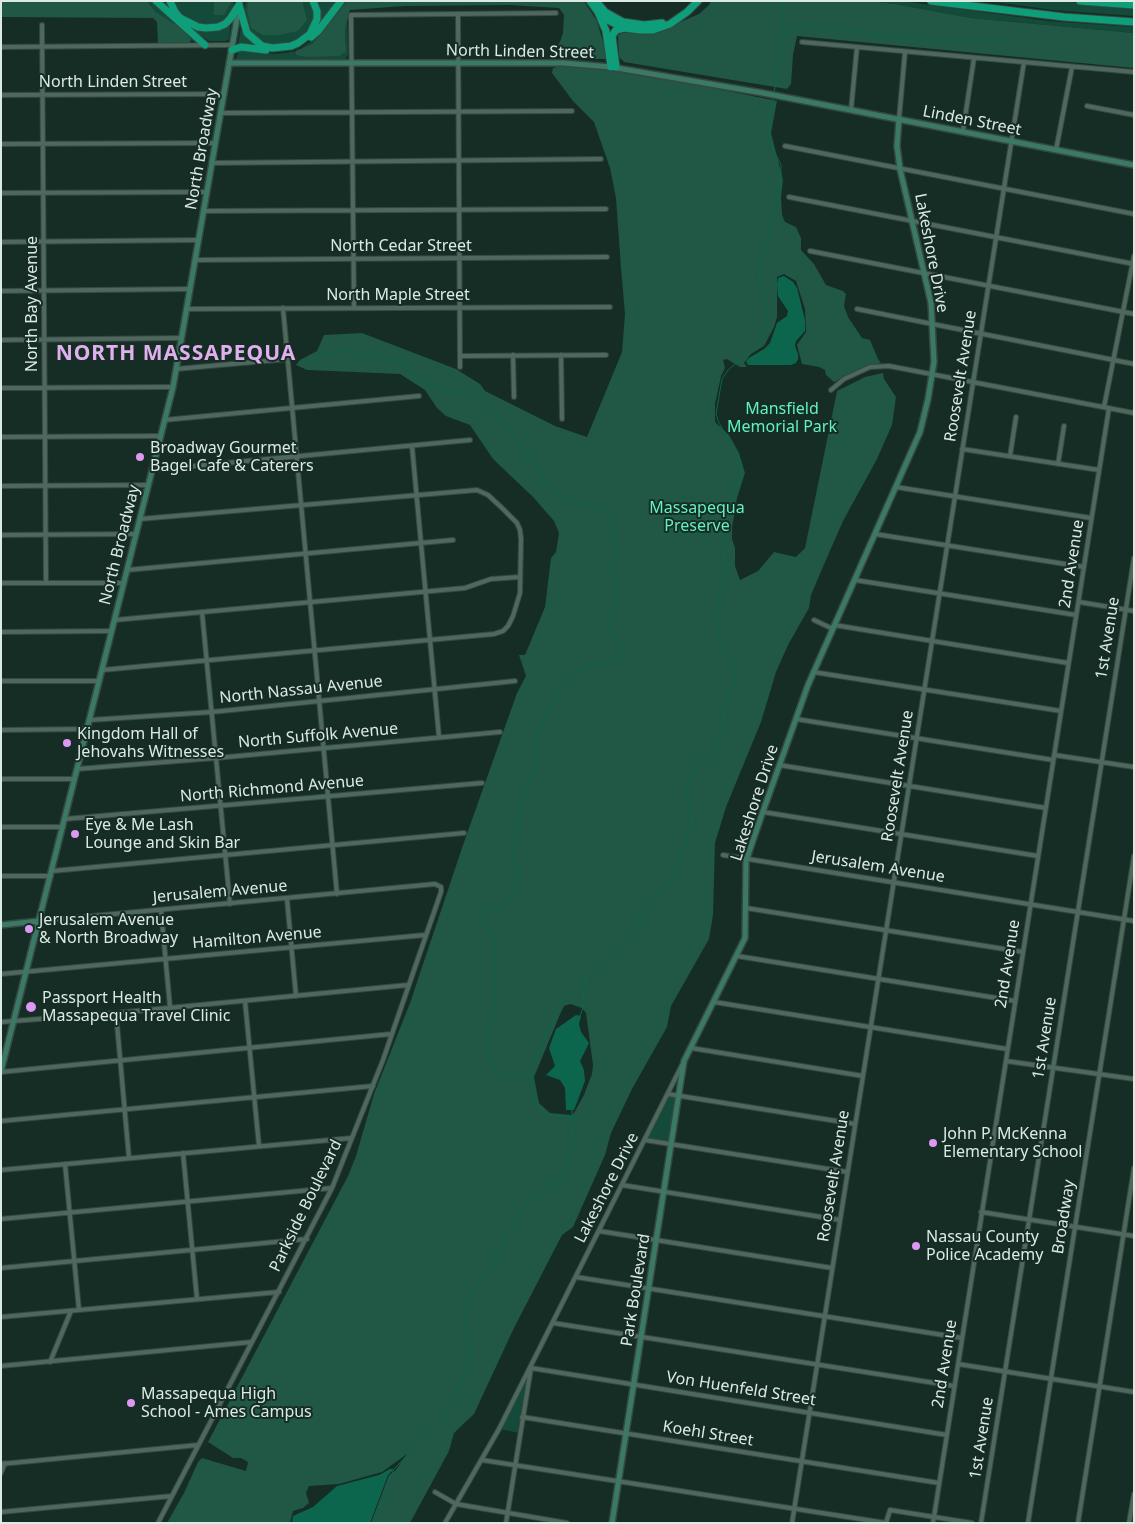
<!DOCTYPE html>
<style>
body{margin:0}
#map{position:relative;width:1135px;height:1524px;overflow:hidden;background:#152d24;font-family:"Noto Sans",sans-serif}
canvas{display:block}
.frame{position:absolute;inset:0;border:2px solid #dceae4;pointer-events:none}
</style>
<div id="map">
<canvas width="1135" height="1524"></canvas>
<div class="frame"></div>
</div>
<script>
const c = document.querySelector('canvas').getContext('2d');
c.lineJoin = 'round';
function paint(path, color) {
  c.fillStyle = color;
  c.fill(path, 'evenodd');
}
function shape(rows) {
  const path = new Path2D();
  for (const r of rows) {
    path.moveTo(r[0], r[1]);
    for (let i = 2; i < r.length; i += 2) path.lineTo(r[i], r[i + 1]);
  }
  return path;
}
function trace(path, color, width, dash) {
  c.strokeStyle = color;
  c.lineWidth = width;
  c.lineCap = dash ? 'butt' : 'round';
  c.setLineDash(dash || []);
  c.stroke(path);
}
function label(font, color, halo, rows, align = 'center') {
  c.font = font + ' "Noto Sans",sans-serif';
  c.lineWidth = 4;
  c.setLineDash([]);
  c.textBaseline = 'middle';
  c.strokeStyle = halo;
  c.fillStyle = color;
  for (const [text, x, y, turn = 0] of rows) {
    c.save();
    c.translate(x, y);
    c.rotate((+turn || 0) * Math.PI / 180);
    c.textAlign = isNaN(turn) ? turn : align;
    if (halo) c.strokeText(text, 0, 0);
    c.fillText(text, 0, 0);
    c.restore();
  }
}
const green = shape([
 [147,1,154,1,195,40,190,41,191,39,156,12],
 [172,1,234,1,233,10,228,18,221,24,212,27,197,24,183,17,174,8],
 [246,1,311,1,315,15,311,28,301,39,283,45,265,44,253,36,245,25,243,13],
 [316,1,338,1,321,23,319,22,321,18,319,16],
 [344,1,347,1,313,43,296,50,346,45,345,29,347,16,348,55,345,59,240,60,240,59,236,59,239,51,252,50,273,54,286,53,296,51,310,42],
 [868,1,902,1,1048,21,1134,27,1134,33,971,18,895,4],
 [987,1,1059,1,1134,7,1134,16,1053,10],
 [231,21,229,39,226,41,209,41,195,32,199,29],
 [241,28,242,28,251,40,253,46,238,45],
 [668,1094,679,1096,672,1144,645,1140],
 [531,1368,520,1433,499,1429]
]);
const forest = shape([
 [1,1,147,1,156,12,185,31,191,39,189,44,158,44,157,22,153,18,1,17],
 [214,1,232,1,224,15,214,15],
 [248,1,302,1,307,20,298,31,279,35,263,35,251,28,247,11],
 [347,1,584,1,597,21,608,59,592,59,567,54,552,54,560,42,563,33,564,15,559,8,510,5,404,6,350,10,345,29,346,52,339,56,306,57,296,55,296,51,313,43],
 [711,1,868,1,895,4,971,18,1134,33,1134,68,797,36,793,55,791,84,787,89,624,62,619,57,618,35,621,33,659,31,699,14,709,5],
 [560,66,596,68,664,78,777,101,771,133,783,180,781,197,782,215,785,222,796,227,801,238,801,250,814,264,826,285,843,291,846,294,844,306,848,317,862,338,870,340,878,359,881,363,857,370,834,382,826,375,825,370,819,367,802,364,797,345,806,332,805,309,796,281,784,274,777,277,777,317,774,327,764,346,751,354,744,363,747,367,740,367,727,359,723,360,725,368,721,376,715,404,715,422,729,435,739,453,745,473,737,498,732,528,732,539,735,548,735,566,740,580,758,571,774,552,796,557,805,548,837,391,865,377,883,373,884,379,896,397,892,425,877,459,843,521,822,569,811,595,809,608,788,645,776,672,761,722,726,807,715,843,713,915,709,939,671,1006,667,1027,632,1089,611,1133,605,1155,573,1227,562,1235,514,1328,474,1414,454,1433,449,1451,410,1523,371,1523,389,1475,395,1471,407,1454,382,1472,339,1484,309,1486,306,1493,309,1503,303,1508,293,1511,290,1523,167,1523,184,1493,198,1462,202,1458,246,1471,248,1462,241,1458,233,1458,208,1442,348,1176,356,1156,374,1094,410,1003,463,845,517,693,526,676,519,655,525,655,545,607,551,558,556,552,559,533,554,521,533,497,493,459,470,425,446,416,437,408,425,390,400,374,307,370,296,365,300,360,317,351,324,335,362,333,456,369,480,384,485,391,555,426,587,437,622,352,625,314,621,268,616,198,610,168,594,122,573,101,552,73,553,68],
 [570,1004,582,1008,586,1013,593,1065,592,1074,584,1095,574,1113,571,1115,550,1113,539,1103,534,1077,561,1012,564,1006]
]);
const water = shape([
 [784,276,793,282,797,288,805,320,805,331,796,341,795,346,798,354,798,359,796,363,791,365,748,365,746,361,749,358,764,349,770,343,777,323,787,316,788,311,778,296,777,285,778,278],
 [576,1015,581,1016,579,1024,581,1032,589,1043,580,1061,584,1070,585,1081,574,1110,566,1110,565,1088,560,1080,546,1075,555,1066,549,1048,556,1029],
 [390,1469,394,1469,388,1475,370,1523,292,1523,293,1516,313,1507,337,1486,379,1475]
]);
const stream = shape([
 [780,38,795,28,809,25,819,28,833,26,843,29,864,31,896,37,913,36,965,42,976,40,1006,42],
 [774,92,777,78,784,1],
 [306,361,331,353,351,350,370,356,384,355,390,360,407,362,413,374,422,382,433,385,451,395,458,392,461,388,467,391,485,401,517,440,538,470,542,479,553,491,561,497,601,507,612,521,615,544,615,562,611,570,616,593,609,625,622,648,616,660,585,665,573,676,546,713,537,735,537,762,520,812,514,844,513,859,518,871,519,877,514,894,504,908,493,906,485,910,486,929,495,939,496,952,494,962,495,1008,486,1043,489,1057,496,1071,508,1077,518,1077,530,1074],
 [580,1016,584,1004,583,989,586,976],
 [572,1117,572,1109],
 [374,1523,394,1469,444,1417,452,1405,471,1358,465,1322,471,1292,491,1266,524,1205,557,1180,566,1169,569,1157,573,1125,572,1117,547,1115,534,1102,530,1074,561,1001,630,932,677,871,692,821,687,788,691,773,711,755,723,732,723,717,735,681,732,664,720,647,716,615,725,576,721,520,742,476,741,462,719,423,716,414,722,379,728,370,758,345,766,324,767,308,760,289,759,263,767,246,781,178,781,165,772,147,768,127,773,96]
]);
const street = shape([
 [458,14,460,367],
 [42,25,46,583],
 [802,42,1134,72],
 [1,47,233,45],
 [1,95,224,94],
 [1087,106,1134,115],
 [851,110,857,47],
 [221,113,572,111],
 [899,119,905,52],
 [963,131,974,58],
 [1,144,216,143],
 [785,146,1134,214],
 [1056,150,1072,67],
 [212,163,601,159],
 [1,193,207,192],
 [789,197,1134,264],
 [204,211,606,209],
 [1,242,199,240],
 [810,251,1134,314],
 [196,260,607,257],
 [1,291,190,289],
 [354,307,351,15,556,13],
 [283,308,337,894],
 [187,309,610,307],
 [857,309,1134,364],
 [1,340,182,338],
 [513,355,514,397],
 [561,355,562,419],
 [460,356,606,355],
 [176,369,288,359],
 [1,388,173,387],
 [831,390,844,379,870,367,889,366,1134,413],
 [1104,407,1134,256],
 [164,420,419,396],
 [1,437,160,436],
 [412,446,439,737],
 [962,449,1099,470],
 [1010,456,1016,417],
 [1058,464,1064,426],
 [152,470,470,440],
 [1,486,148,485],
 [896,487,1091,518],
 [875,534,1084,567],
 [1,535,136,534],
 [127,570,453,540],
 [855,580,1076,615],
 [1,583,124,583],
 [1079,602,1134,611],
 [202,612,230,904],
 [115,620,465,588,491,579,520,577],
 [814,620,833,629],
 [834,625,1068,663],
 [1,632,112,631],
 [102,670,494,634,503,631,508,626,513,616,520,593,521,539,520,530,517,523,501,507,488,495,477,490,140,519],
 [813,672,1061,711],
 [1,681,99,681],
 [796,719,1053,760],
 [90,720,212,712,515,681],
 [1,730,87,729],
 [1054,755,1134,767],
 [779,765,1046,808],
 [77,769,216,758,500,732],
 [1,779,75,779],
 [763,812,1038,856],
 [65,819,482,783],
 [1,827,63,827],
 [723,855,1134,921],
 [52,871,464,833],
 [1,876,51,876],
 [287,899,296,996],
 [746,908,1023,952],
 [161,910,170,1007],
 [39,921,435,884,441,887,441,892,383,1060,332,1188,158,1523],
 [737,956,1015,1001],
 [1,974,425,935],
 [245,1001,259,1146],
 [714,1002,1007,1049],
 [116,1013,129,1158],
 [1,1022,116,1013,408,985],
 [691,1048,863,1076],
 [1006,1061,1134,1079],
 [1,1072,391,1034],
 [668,1094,855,1124],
 [1,1121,373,1086],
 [645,1140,847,1172],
 [183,1153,197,1299],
 [65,1164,79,1310],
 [1,1170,352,1138],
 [622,1185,840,1220],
 [981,1212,1134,1236],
 [1,1219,332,1188],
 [599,1231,832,1268],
 [1,1268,307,1239],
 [576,1277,962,1338],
 [1,1317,279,1292],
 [553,1323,954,1386],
 [50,1362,71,1311],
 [958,1364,1134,1392],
 [1,1366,252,1342],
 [522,1417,939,1483],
 [482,1460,886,1523],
 [1,1464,198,1445],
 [1,1473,5,1463],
 [435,1492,456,1504,567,1523],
 [1,1512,172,1496],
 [445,1523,499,1429,682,1065],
 [506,1523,531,1368,947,1435],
 [792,1523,1024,62],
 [886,1523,890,1510,972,1523],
 [933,1523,1109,408],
 [981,1523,1134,558],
 [1028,1523,1134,856],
 [1078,1523,1134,1168],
 [1129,1523,1134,1494]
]);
const secondary = shape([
 [229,63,563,63,611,67,763,93,1134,165],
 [1,925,39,921],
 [1,1071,173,387,240,1],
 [612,1523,684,1061,745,938,746,861,761,817,808,685,920,432,928,399,934,362,931,303,900,169,897,146,899,119]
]);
const highway = shape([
 [156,1,205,45],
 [170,1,175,12,180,18,198,27,206,28,218,27,225,24,230,19,239,5],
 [590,1,598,12,606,31,611,67],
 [596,1,605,12,623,22,644,25,662,23],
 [931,1,1064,17,1134,22],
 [1080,1,1134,5],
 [239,5,247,33,262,46,273,48,291,46,298,43,310,34,317,19,317,11,313,1],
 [598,12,608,20,624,28,640,30,653,30,670,24,687,12,698,1],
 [311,37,318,31,341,1],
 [232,50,241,47,266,50],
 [616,67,612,36,616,30,624,28]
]);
const markers = [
 [140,457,5,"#de98f2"],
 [67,743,5,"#de98f2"],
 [75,834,5,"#de98f2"],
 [29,929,5,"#de98f2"],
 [31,1007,6,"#de98f2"],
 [933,1143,5,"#de98f2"],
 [916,1246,5,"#de98f2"],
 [131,1403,5,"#de98f2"]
];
const streetNames = [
 ["North Linden Street",520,52,1],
 ["North Linden Street",113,82],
 ["Linden Street",972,121,11],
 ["North Broadway",202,149,-80],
 ["North Cedar Street",401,246],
 ["Lakeshore Drive",931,253,79],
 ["North Maple Street",398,295],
 ["North Bay Avenue",32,304,-90],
 ["Roosevelt Avenue",961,376,-81],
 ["North Broadway",120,545,-76],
 ["2nd Avenue",1072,564,-81],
 ["1st Avenue",1108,638,-81],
 ["North Nassau Avenue",301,690,-6],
 ["North Suffolk Avenue",318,736,-5],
 ["Roosevelt Avenue",898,776,-81],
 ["North Richmond Avenue",272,789,-5],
 ["Lakeshore Drive",755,803,-72],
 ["Jerusalem Avenue",878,867,9],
 ["Jerusalem Avenue",220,892,-5],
 ["Hamilton Avenue",257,938,-5],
 ["2nd Avenue",1008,964,-81],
 ["1st Avenue",1045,1038,-81],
 ["Roosevelt Avenue",834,1176,-81],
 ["Lakeshore Drive",607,1188,-63],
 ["Parkside Boulevard",306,1206,-64],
 ["Broadway",1064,1217,-81],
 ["Park Boulevard",636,1290,-81],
 ["2nd Avenue",945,1364,-81],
 ["Von Huenfeld Street",741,1389,9],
 ["Koehl Street",708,1434,9],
 ["1st Avenue",982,1438,-81]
];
const parkNames = [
 ["Mansfield",782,409],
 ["Memorial Park",782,427],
 ["Massapequa",697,508],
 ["Preserve",697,526]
];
const poiNames = [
 ["Broadway Gourmet",150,448],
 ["Bagel Cafe & Caterers",150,466],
 ["Kingdom Hall of",77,734],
 ["Jehovahs Witnesses",77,752],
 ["Eye & Me Lash",85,825],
 ["Lounge and Skin Bar",85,843],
 ["Jerusalem Avenue",39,920],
 ["& North Broadway",39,938],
 ["Passport Health",42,998],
 ["Massapequa Travel Clinic",42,1016],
 ["John P. McKenna",943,1134],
 ["Elementary School",943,1152],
 ["Nassau County",926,1237],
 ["Police Academy",926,1255],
 ["Massapequa High",141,1394],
 ["School - Ames Campus",141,1412]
];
const districtNames = [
 ["NORTH MASSAPEQUA",176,354]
];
paint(green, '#134a39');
paint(forest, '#205745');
paint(water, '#0c664d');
trace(stream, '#0c664d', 1);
trace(street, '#354841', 6);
trace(secondary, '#354841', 8);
trace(highway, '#354841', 9);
trace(street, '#4e685e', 4);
trace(secondary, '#3b7866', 5);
trace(highway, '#0e9e7a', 7);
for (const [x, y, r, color] of markers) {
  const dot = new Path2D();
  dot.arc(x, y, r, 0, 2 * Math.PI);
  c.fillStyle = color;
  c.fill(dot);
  trace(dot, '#152d24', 2);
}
label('16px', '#dceae4', '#152d24', streetNames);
label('16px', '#63f0c3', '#152d24', parkNames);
label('16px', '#dceae4', '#152d24', poiNames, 'left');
c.letterSpacing = '1px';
label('bold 21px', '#e0b0ee', '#152d24', districtNames);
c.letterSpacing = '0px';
</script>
